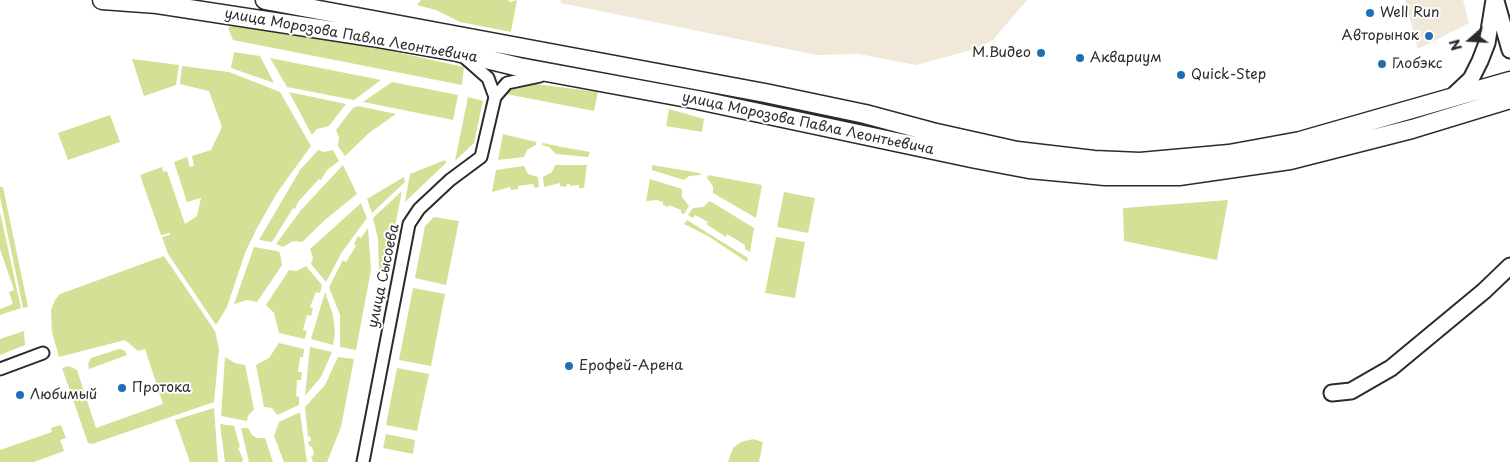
<!DOCTYPE html>
<meta charset="utf-8">
<style>
body{margin:0}
#map{position:relative;width:1510px;height:462px;overflow:hidden;background:#fff;font-family:"Playpen Sans",sans-serif}
canvas{display:block}
.north{position:absolute;left:1445px;top:15px;width:50px;height:50px;-webkit-text-stroke:4px #fff;paint-order:stroke;rotate:251deg;font-size:14px;font-weight:700;line-height:20px;text-align:center;color:#2b2b2b}
.north::after{content:'';display:block;margin:auto;width:18px;height:22px;background:#2b2b2b;clip-path:polygon(50% 0,100% 100%,50% 72%,0 100%)}
</style>
<div id="map">
<canvas width="1510" height="462"></canvas>
<div class="north">N</div>
</div>
<script>
const c = document.querySelector('canvas').getContext('2d');
c.lineJoin = 'round';
function paint(path, color) {
  c.fillStyle = color;
  c.fill(path, 'evenodd');
}
function shape(rows) {
  const path = new Path2D();
  for (const r of rows) {
    path.moveTo(r[0], r[1]);
    for (let i = 2; i < r.length; i += 2) path.lineTo(r[i], r[i + 1]);
  }
  return path;
}
function trace(path, color, width, dash) {
  c.strokeStyle = color;
  c.lineWidth = width;
  c.lineCap = dash ? 'butt' : 'round';
  c.setLineDash(dash || []);
  c.stroke(path);
}
function label(font, color, halo, rows, align = 'center') {
  c.font = font + ' "Playpen Sans",sans-serif';
  c.lineWidth = 4;
  c.setLineDash([]);
  c.textBaseline = 'middle';
  c.strokeStyle = halo;
  c.fillStyle = color;
  for (const [text, x, y, turn = 0] of rows) {
    c.save();
    c.translate(x, y);
    c.rotate((+turn || 0) * Math.PI / 180);
    c.textAlign = isNaN(turn) ? turn : align;
    if (halo) c.strokeText(text, 0, 0);
    c.fillText(text, 0, 0);
    c.restore();
  }
}
const built = shape([
 [561,0,1027,0,993,40,975,49,916,65,859,54,817,55,560,3],
 [1405,0,1463,0,1469,23,1418,49]
]);
const green = shape([
 [421,0,508,0,510,2,517,0,511,32,460,22,436,10,417,5],
 [231,26,327,37,464,67,462,85,233,40,228,28],
 [234,52,260,56,274,83,231,68],
 [270,58,381,80,354,100,287,87],
 [132,59,179,65,176,85,144,96],
 [182,66,229,72,280,92,311,146,277,193,257,228,245,253,227,307,216,325,168,254,162,237,170,235,170,233,161,235,140,175,162,167,163,172,167,171,185,224,197,216,201,198,187,202,174,162,187,157,190,167,194,166,192,156,211,150,222,127,209,91,180,84],
 [392,82,458,95,453,120,363,102],
 [528,83,598,92,594,111,506,94,515,85],
 [289,92,346,104,329,126,317,129,312,135],
 [468,97,483,101,474,143,455,161],
 [358,106,396,114,369,133,345,156,338,146,339,137,336,130,353,108],
 [669,109,704,119,702,132,666,126],
 [110,115,120,142,68,160,58,133],
 [503,134,536,142,536,145,527,150,524,157,498,160],
 [543,143,562,147,590,152,588,157,556,154,549,147,542,145],
 [318,150,324,152,333,150,339,161,327,170,321,180,319,179,298,202,295,209,293,208,272,242,259,240,300,170],
 [445,160,446,163,405,202,410,174],
 [343,165,357,194,326,219,302,242,293,241,283,247,276,244,301,210],
 [555,165,587,165,584,188,579,188,579,185,570,186,570,184,567,184,566,187,560,186,560,183,544,187,543,177,552,172],
 [652,165,700,173,701,175,689,176,684,180,652,170],
 [524,166,528,174,538,177,539,187,535,188,533,184,518,186,518,189,511,190,510,187,492,192,496,170],
 [708,175,762,185,756,218,713,193,713,186,707,178],
 [404,177,405,182,372,213,367,199],
 [650,179,682,189,682,197,689,206,684,214,681,213,681,210,669,205,668,207,663,205,663,202,657,200,646,201],
 [0,187,3,187,28,307,23,308,0,197],
 [402,191,386,272,379,271,378,239,373,218],
 [784,192,815,198,808,233,777,227],
 [1228,200,1217,260,1124,241,1123,208],
 [710,201,754,228,750,252,745,249,745,245,727,234,726,237,706,224,708,222,701,218,695,215,693,218,688,215,693,208,703,207],
 [361,203,367,218,342,252,326,282,311,264,313,258,310,249],
 [0,212,21,308,0,315,0,309,13,304,9,292,14,290,0,249],
 [434,217,459,221,446,285,415,278,425,226],
 [687,220,748,258,747,262,708,236,684,224],
 [368,228,371,270,356,350,340,347,340,315,329,287,343,260,346,262,356,246,354,244,358,236,361,238],
 [776,237,805,242,795,298,765,293],
 [254,247,277,251,280,253,282,265,257,302,247,300,234,304],
 [164,256,215,331,219,349,214,402,92,444,88,443,62,368,69,366,77,370,96,428,163,404,145,349,138,351,125,340,59,357,52,332,51,310,55,300,60,294],
 [306,266,322,285,320,293,316,292,310,307,313,308,311,316,307,315,303,330,307,331,305,339,279,333,274,313,266,305,289,270,297,271],
 [413,288,445,294,431,366,399,360],
 [325,292,333,315,335,333,333,345,311,339],
 [24,331,25,345,0,355,0,339],
 [279,343,304,349,303,357,300,357,298,372,302,372,301,380,297,380,296,396,299,397,299,405,277,415,272,408,264,407,256,365,269,358],
 [310,347,332,352,321,377,305,396],
 [119,349,124,350,127,355,89,369,88,364,91,358],
 [225,357,235,363,245,365,254,409,248,416,247,421,221,416],
 [338,357,354,359,341,427,327,462,313,462,311,456,314,455,312,446,310,447,308,442,311,441,310,436,308,437,305,407,325,385],
 [397,368,429,374,417,431,386,425],
 [214,408,218,462,190,462,175,420],
 [300,412,307,462,284,462,274,436,279,422],
 [220,424,234,426,240,447,238,448,243,459,242,462,225,462],
 [61,425,66,438,60,440,64,451,34,462,0,462,0,450,52,432,51,428],
 [241,428,248,428,252,435,257,438,265,438,273,462,249,462],
 [386,434,415,440,413,454,383,448],
 [753,439,763,442,759,462,728,462,733,448,741,442]
]);
const street = shape([
 [463,56,488,78,495,97],
 [0,369,43,353],
 [363,462,409,224,419,209,450,180,481,157,495,97,507,83,540,76]
]);
const secondary = shape([
 [1496,1,1510,50],
 [1451,98,1471,79,1480,61,1487,43,1494,0],
 [1332,393,1351,391,1391,368,1484,291,1510,266]
]);
const primary = shape([
 [102,0,157,4,372,37,457,52,519,67,698,100,976,159,1029,169,1105,176,1179,176,1290,160,1412,129,1510,99],
 [265,0,765,93,865,114,932,132,1017,151,1094,160,1140,162,1229,154,1300,141,1510,81]
]);
const markers = [
 [1370,13,5,"#1f6fb2"],
 [1429,36,5,"#1f6fb2"],
 [1041,53,5,"#1f6fb2"],
 [1080,58,5,"#1f6fb2"],
 [1382,64,5,"#1f6fb2"],
 [1181,75,5,"#1f6fb2"],
 [569,366,5,"#1f6fb2"],
 [122,388,5,"#1f6fb2"],
 [20,395,5,"#1f6fb2"]
];
const poiNames = [
 ["Well Run",1380,13],
 ["Авторынок",1419,36,"right"],
 ["М.Видео",1031,53,"right"],
 ["Аквариум",1090,58],
 ["Глобэкс",1392,64],
 ["Quick-Step",1191,75],
 ["Ерофей-Арена",579,366],
 ["Протока",132,388],
 ["Любимый",30,395]
];
const streetNames = [
 ["улица Морозова Павла Леонтьевича",351,36,10],
 ["улица Морозова Павла Леонтьевича",808,124,12],
 ["улица Сысоева",384,276,-78]
];
paint(built, '#f0e9da');
paint(green, '#d2e195');
trace(street, '#2b2b2b', 15);
trace(secondary, '#2b2b2b', 19);
trace(primary, '#2b2b2b', 21);
trace(street, '#fff', 11);
trace(secondary, '#fff', 15);
trace(primary, '#fff', 18);
for (const [x, y, r, color] of markers) {
  const dot = new Path2D();
  dot.arc(x, y, r, 0, 2 * Math.PI);
  c.fillStyle = color;
  c.fill(dot);
  trace(dot, '#fff', 2);
}
label('14px', '#2b2b2b', '#fff', poiNames, 'left');
label('14px', '#2b2b2b', '#fff', streetNames);
</script>
